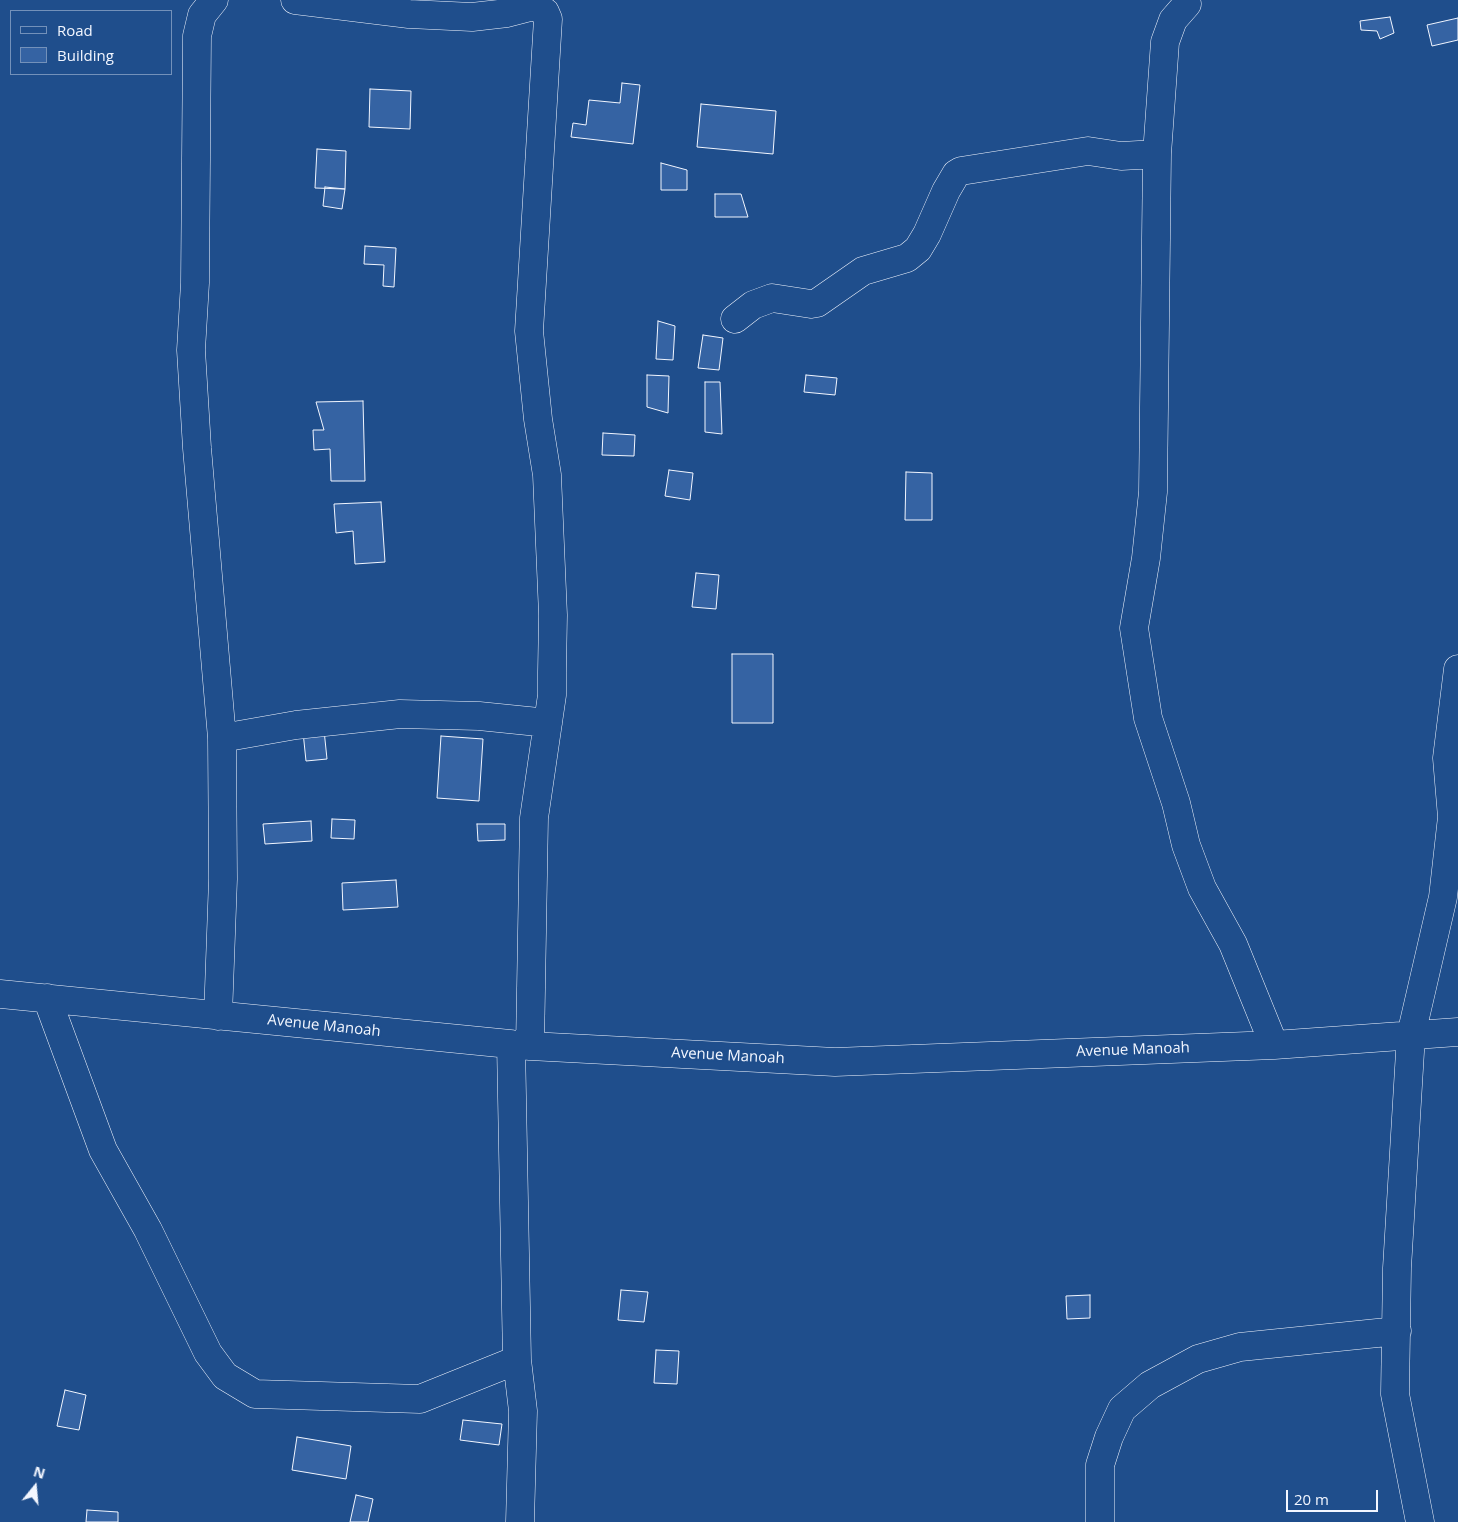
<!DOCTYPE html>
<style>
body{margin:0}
#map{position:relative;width:1458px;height:1522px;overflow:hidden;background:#1f4e8c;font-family:"Open Sans",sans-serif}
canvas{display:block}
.legend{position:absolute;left:10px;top:10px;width:162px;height:65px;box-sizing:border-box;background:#1f4e8c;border:1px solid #7391ba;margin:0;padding:6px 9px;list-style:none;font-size:15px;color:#f2f6ff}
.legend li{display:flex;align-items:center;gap:10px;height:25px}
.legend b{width:25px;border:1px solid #7391ba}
.north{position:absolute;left:10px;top:1462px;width:50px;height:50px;-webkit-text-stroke:4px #1f4e8c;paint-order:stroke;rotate:17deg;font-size:14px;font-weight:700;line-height:20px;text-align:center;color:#f2f6ff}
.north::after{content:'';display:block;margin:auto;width:18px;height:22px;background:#f2f6ff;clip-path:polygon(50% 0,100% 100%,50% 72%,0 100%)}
.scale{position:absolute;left:1286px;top:1490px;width:92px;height:22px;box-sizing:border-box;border:2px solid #f2f6ff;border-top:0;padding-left:6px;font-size:15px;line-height:18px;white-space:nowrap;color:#f2f6ff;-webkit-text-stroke:4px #1f4e8c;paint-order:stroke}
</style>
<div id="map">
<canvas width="1458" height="1522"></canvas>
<ul class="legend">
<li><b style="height:6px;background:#1f4e8c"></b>Road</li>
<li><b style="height:14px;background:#3563a3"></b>Building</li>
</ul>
<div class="north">N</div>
<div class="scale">20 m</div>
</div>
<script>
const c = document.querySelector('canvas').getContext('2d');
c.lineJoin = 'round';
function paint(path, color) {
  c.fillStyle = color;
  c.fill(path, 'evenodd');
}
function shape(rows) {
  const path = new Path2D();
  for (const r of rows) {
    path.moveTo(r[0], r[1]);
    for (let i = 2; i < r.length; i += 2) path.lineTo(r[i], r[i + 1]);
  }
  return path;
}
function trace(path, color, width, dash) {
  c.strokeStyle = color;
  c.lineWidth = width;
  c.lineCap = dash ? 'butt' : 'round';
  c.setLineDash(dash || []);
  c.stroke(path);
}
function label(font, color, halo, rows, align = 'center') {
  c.font = font + ' "Open Sans",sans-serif';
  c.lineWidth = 4;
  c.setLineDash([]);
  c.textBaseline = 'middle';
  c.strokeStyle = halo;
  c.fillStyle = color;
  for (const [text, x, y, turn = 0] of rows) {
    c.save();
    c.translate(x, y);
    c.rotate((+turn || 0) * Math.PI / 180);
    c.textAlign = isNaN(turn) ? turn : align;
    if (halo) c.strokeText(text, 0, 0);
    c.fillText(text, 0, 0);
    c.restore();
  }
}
const building = shape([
 [1390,17,1394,33,1380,39,1377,31,1361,30,1360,21,1390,17],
 [1458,18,1458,40,1432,46,1427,25,1458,18],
 [622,83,640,85,633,144,571,137,573,123,586,125,589,100,620,103,622,83],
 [370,89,411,91,410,129,369,127,370,89],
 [701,104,776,111,773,154,697,147,701,104],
 [317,149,346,151,345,189,315,188,317,149],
 [661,163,687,170,687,190,661,190,661,163],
 [325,187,345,189,342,209,323,206,325,187],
 [715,194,741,194,748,217,715,217,715,194],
 [365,246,396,248,394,287,383,286,384,265,364,264,365,246],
 [658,321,675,326,673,360,656,359,658,321],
 [703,335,723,338,719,370,698,368,703,335],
 [647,375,669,376,668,413,647,407,647,375],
 [806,375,837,378,835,395,804,392,806,375],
 [705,382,720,382,722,434,705,432,705,382],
 [363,401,365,481,331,481,330,449,314,450,313,430,324,430,316,402,363,401],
 [603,433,635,435,634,456,602,455,603,433],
 [669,470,693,473,690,500,665,496,669,470],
 [906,472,932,473,932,520,905,520,906,472],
 [381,502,385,562,355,564,353,531,336,533,334,504,381,502],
 [696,573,719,575,716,609,692,607,696,573],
 [732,654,773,654,773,723,732,723,732,654],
 [324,730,327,759,306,761,303,732,324,730],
 [441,736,483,739,479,801,437,798,441,736],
 [332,819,355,820,354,839,331,838,332,819],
 [311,821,312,841,265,844,263,824,311,821],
 [477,824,505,824,505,840,478,841,477,824],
 [396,880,398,907,343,910,342,883,396,880],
 [621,1290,648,1292,644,1322,618,1320,621,1290],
 [1090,1295,1090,1318,1067,1319,1066,1296,1090,1295],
 [656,1350,679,1351,677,1384,654,1383,656,1350],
 [65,1390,86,1395,79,1430,57,1426,65,1390],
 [463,1420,502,1424,499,1445,460,1440,463,1420],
 [297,1437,351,1446,346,1479,292,1470,297,1437],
 [356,1495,373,1499,368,1522,350,1522,356,1495],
 [87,1510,118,1512,118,1522,86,1522,87,1510]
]);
const minor = shape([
 [214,0,202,15,197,36,195,283,191,350,197,448,222,738,223,879,218,1016],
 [295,0,409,14,472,17,507,13,534,6,545,12,548,19,529,331,538,419,547,475,553,615,552,672,552,695,534,818,530,1046],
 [1187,4,1173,20,1165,42,1157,154,1153,492,1146,558,1134,628,1148,718,1176,803,1186,845,1202,888,1233,944,1274,1045],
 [735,319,753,305,772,298,811,304,817,303,863,271,907,258,918,249,927,234,946,191,956,174,961,171,1088,151,1121,156,1157,154],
 [222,738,296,725,400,714,479,716,548,723],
 [0,994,530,1046,835,1062,1274,1045,1458,1032],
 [47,998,103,1150,148,1230,208,1353,225,1376,255,1394,420,1399,517,1360],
 [511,1044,517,1360,523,1411,520,1522],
 [1100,1522,1100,1465,1109,1437,1122,1409,1150,1385,1198,1359,1240,1347,1397,1331],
 [1420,1522,1395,1394,1397,1268,1411,1035,1443,897,1452,817,1447,758,1458,669]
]);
const streetNames = [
 ["Avenue Manoah",324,1026,6],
 ["Avenue Manoah",1133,1050,-2],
 ["Avenue Manoah",728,1056,3]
];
paint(building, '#3563a3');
trace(building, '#f2f6ff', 1);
trace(minor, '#f2f6ff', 29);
trace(minor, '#1f4e8c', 28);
label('15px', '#f2f6ff', '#1f4e8c', streetNames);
</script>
